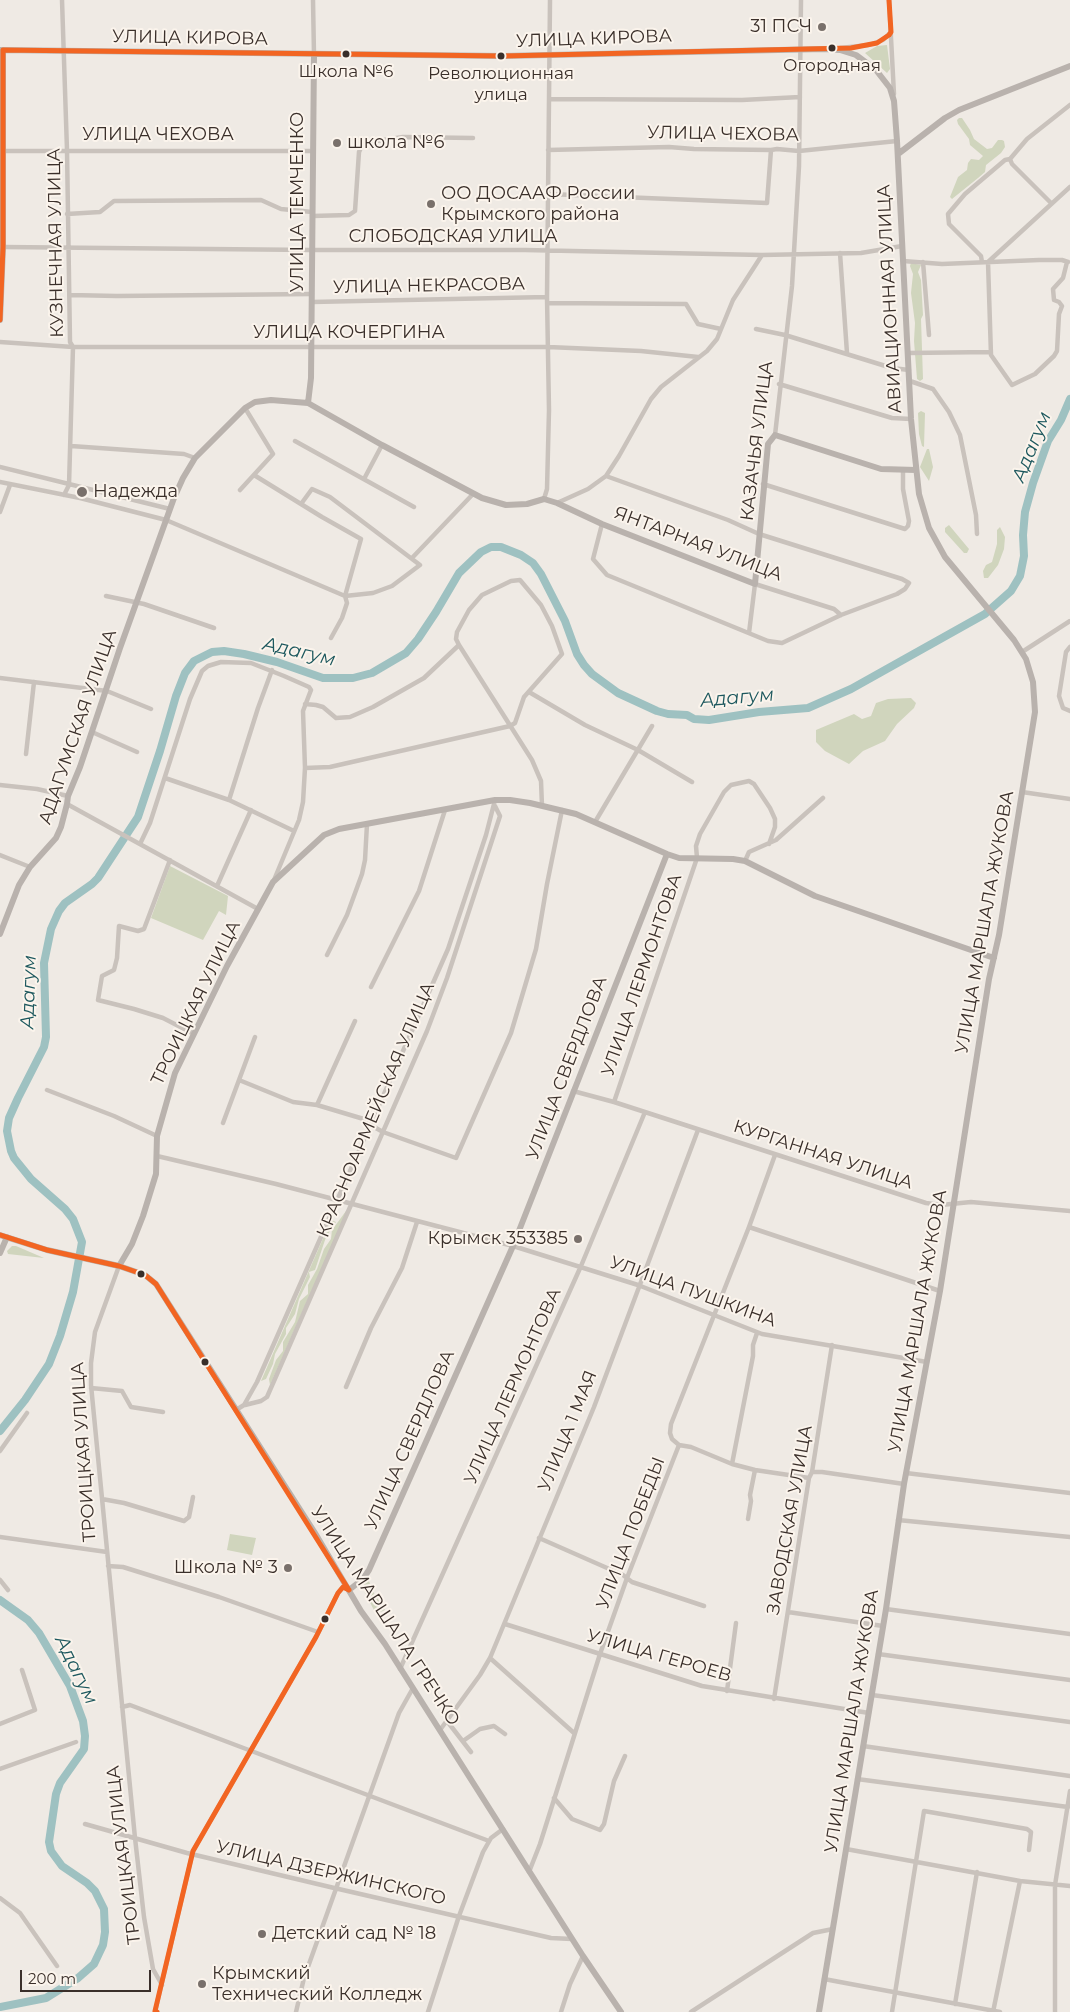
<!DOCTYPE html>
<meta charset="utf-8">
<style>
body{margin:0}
#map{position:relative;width:1070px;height:2012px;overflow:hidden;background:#efeae4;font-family:Montserrat,sans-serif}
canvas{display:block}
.scale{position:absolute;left:20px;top:1970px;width:131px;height:22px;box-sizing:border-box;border:2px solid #3a2f2a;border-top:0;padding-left:6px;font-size:15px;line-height:18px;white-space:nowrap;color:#3a2f2a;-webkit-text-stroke:4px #fbf4ec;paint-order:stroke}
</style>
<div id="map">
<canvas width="1070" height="2012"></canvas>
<div class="scale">200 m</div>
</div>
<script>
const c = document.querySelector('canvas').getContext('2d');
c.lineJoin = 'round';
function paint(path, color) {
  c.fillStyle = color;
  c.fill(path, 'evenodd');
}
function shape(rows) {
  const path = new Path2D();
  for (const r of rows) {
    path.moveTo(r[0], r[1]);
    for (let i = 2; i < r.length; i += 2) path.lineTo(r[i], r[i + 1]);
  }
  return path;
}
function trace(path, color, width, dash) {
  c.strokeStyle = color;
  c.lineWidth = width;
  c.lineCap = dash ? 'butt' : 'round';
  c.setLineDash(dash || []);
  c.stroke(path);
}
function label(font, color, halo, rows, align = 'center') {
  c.font = font + ' Montserrat,sans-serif';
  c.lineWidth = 4;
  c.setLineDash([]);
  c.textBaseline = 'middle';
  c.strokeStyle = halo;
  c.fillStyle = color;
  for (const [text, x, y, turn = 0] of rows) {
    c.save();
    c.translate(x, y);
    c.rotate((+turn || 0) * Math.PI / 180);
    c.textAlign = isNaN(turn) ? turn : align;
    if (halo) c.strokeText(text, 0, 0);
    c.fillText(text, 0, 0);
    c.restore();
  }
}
const green = shape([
 [887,45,890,69,887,73,865,53,877,46],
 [959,118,962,118,970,130,974,139,987,149,992,148,998,140,1002,140,1004,141,1005,147,1001,153,986,165,985,172,978,178,952,199,950,197,958,177,967,170,968,163,971,159,979,160,983,156,970,145,969,139,958,124,957,120],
 [911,263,921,265,918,272,921,280,923,315,921,319,923,379,920,381,917,379,914,341,915,323,911,293,913,274,910,266],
 [921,411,925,413,924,447,922,446,919,434,918,413],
 [927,449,929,449,933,467,929,481,920,467],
 [949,525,969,549,967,553,964,553,945,532,945,528],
 [1000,527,1005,537,1004,549,998,565,988,578,984,578,983,571,986,565,992,562,997,544,997,530],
 [911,698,916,703,914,708,897,724,885,741,863,751,849,764,825,751,816,742,816,730,854,714,862,719,871,716,876,703,888,699],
 [170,866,228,896,226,915,219,911,203,940,151,918],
 [346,1211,346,1213,270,1385,269,1379,276,1360,283,1351,283,1342,295,1322,300,1301,308,1294,308,1285,317,1269,324,1249,331,1239,332,1230],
 [331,1220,336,1222,326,1237,315,1270,309,1272,310,1277,299,1299,295,1314,286,1328,286,1334,275,1354,273,1364,266,1379,261,1381],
 [12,1246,16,1246,44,1258,8,1254,7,1251],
 [230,1534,256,1538,252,1555,227,1550],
 [368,1578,372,1590,385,1610,376,1614,362,1587]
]);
const river = shape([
 [0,1431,25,1400,49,1364,60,1336,73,1292,82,1242,73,1219,65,1209,31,1179,14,1158,11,1151,7,1131,9,1118,18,1098,44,1047,46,1037,44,963,51,929,59,911,65,903,92,884,98,878,138,817,160,751,176,696,185,673,194,661,212,652,224,651,244,654,277,662,323,678,353,678,372,673,406,653,418,639,436,612,459,573,481,552,491,547,501,547,521,555,533,563,541,574,565,621,577,654,584,665,592,674,618,693,657,711,668,714,687,715,694,719,709,720,759,712,808,708,851,689,985,614,1011,591,1020,576,1024,556,1023,535,1025,512,1033,483,1048,441,1061,420,1070,399],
 [0,1600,28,1620,39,1633,70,1686,83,1721,85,1736,84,1749,60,1783,56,1794,49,1842,51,1851,62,1866,87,1883,95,1891,104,1909,105,1932,103,1945,94,1964,78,1978,46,1998,0,2007]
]);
const street = shape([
 [62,0,67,150,70,342,73,347,69,485,64,495],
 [313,0,314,55],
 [889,0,894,94],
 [840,48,869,45,883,40,890,33],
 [550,99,742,100,800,97],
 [548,150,669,147,694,149,771,150,777,149,799,151,897,141],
 [3,151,312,151],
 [1010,159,1012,164,1051,203],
 [549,194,767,203,771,150],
 [67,214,100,212,114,201,261,200,281,209,312,212],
 [312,216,349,215,355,211,359,152,363,143,403,137,473,138],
 [3,247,312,250,525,250,762,255,861,253,902,246],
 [840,253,847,353],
 [903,261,942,264,1039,260,1062,260,1068,262],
 [923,262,929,335],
 [982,262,981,256,949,224,948,214,965,194,1005,160,1010,159,1027,139,1070,105],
 [1067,262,1063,278,1053,289,1054,300,1059,302,1062,306,1059,314,1057,351,1054,356,1035,374,1012,385,991,355,988,262,1070,187],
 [70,295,117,296,312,294],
 [312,302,547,297],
 [548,303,686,304,698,324,721,329],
 [756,329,785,335,892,368,909,370],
 [0,342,73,347,548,347,641,351,698,357],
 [908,353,991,352],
 [910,381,933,389,949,412,960,435,976,515,977,534],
 [779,384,892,418,911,419],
 [775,435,792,286,799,166,801,0],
 [295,441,414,507],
 [71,446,184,454,195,458],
 [0,467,170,509],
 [254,475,322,517,361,539,345,596,347,603,342,618,331,638],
 [364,479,382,445],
 [0,482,80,498,166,520,345,596,373,593,392,586,420,565,330,497,312,489,301,504],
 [763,484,905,529,908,526,909,521,903,489,903,470],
 [240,490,273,454,245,408],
 [544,499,547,489,549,410,547,297,550,0],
 [557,503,588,489,606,476,619,456,651,399,661,387,707,351,717,339,733,300,762,255],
 [0,512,10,485],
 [602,524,593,559,607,575,768,641,782,643,841,615,897,594,905,589,909,583,902,579,759,534,728,520,606,476],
 [412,558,473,494],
 [106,596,144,604,214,628],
 [749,633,755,584,834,609,841,615],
 [1070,647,1066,652,1059,696,1063,708,1070,711],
 [1022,652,1070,621],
 [0,678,107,691,151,709],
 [529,692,585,725,638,750,692,782],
 [305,704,316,705,323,707,336,718,350,717,373,707,424,678,459,645,532,760,541,781,542,806],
 [92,732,137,752],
 [26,754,34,682],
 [305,768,330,767,510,726,515,723,524,697,562,654,552,626,541,605,520,580,511,581,482,595,469,610,457,632,456,639,459,645],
 [165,778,229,800,294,831],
 [0,785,37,789,68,796],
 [1022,792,1070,799],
 [229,800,258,708,272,670],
 [67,804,258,909],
 [595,822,652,726],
 [140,844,150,823,190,699,202,671,208,666,221,662,251,663,284,676,309,687,311,690,303,711,305,768,303,802,299,820,274,880],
 [0,855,30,867],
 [170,860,144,929,138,931,119,926,117,958,114,970,102,976,98,1000,134,1009,163,1018,194,1034],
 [745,861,749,852,776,840,823,798],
 [217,886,251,810],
 [327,955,347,915,362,874,365,860,367,824],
 [371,987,419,891,445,810],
 [355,1021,317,1105,367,1120,374,1127,383,1132,456,1158,511,1033,536,949,547,884,562,810],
 [239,1080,293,1102,317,1105],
 [47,1090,114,1116,157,1136],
 [573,1091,614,1102,926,1203,941,1205,971,1202,1070,1211],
 [614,1102,697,858,696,846,700,834,724,792,731,785,749,781,754,784,770,808,775,819,775,827,769,844],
 [223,1123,255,1037],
 [157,1156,276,1184,513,1246,638,1285,762,1334,927,1362],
 [749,1227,940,1291],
 [119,1266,95,1332,91,1363,91,1385,135,1838,144,1917,153,1969,162,1985],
 [346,1387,371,1328,402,1268,417,1222],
 [91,1388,122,1391,131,1407,163,1412],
 [245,1405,261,1401,267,1397,427,1031,447,978,500,816,495,806],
 [236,1410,244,1405,257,1382,448,949,486,835,495,800],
 [679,1445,672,1439,670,1433,671,1424,749,1227,775,1155],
 [679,1445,691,1447,732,1464,755,1470,809,1478],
 [0,1451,27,1413],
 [732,1464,753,1356,753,1345,757,1333],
 [812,1472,822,1472,904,1484],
 [906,1473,1070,1493],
 [102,1499,124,1503,184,1521,189,1517,193,1497],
 [748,1519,751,1501,750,1495,755,1470],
 [898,1520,1070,1537],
 [0,1537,107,1552],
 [539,1538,623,1575,632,1582,704,1606],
 [108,1566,123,1567,219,1597,318,1632],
 [0,1580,8,1590],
 [886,1609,1070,1634],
 [788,1612,883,1626],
 [505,1624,702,1686,869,1713],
 [878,1654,1070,1680],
 [490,1658,574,1733],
 [400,1669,581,1266,645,1112],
 [727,1691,736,1623],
 [872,1695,1070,1722],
 [774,1699,809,1478,812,1472,832,1345],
 [122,1707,130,1705,489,1841],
 [447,1721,471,1752],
 [0,1724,35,1710,22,1670],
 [440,1730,480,1675,490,1658,594,1407,698,1130],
 [463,1741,480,1729,494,1726,505,1734],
 [863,1746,1070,1776],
 [0,1769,76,1742],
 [857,1779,1068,1807],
 [554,1798,572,1819,600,1830,604,1824,614,1781,625,1756],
 [85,1824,187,1853,330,1887,551,1938,572,1939],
 [846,1849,1020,1881,1070,1886],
 [529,1872,540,1844,600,1654,627,1578,679,1445],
 [0,1898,20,1913,57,1966],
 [824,1979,1000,2012],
 [955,2004,977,1872],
 [155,2012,193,1851,316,1637,338,1593,343,1587,347,1589],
 [296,2012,304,1978,399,1713,413,1688],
 [428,2012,459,1916,483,1852,491,1838,503,1829],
 [561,2012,570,1984,583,1956],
 [691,2012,813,1933,833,1929],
 [892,2012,924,1811,1027,1829,1031,1832,1029,1850],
 [993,2012,1020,1881],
 [1055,2012,1055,1885,1070,1791]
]);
const secondary = shape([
 [0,50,503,56,824,49,840,50,856,55,876,70,890,88,894,101,897,141,911,419,919,494,929,528,945,557,1014,640,1026,659,1033,682,1035,712,999,935,989,979,940,1291,904,1484,886,1609,819,2012],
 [898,154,945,118,959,110,1070,66],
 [0,320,3,247,3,50],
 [308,403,311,378,314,55],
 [0,934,19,885,30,867,56,838,61,827,67,804,68,796,80,767,120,648,174,498,183,478,195,458,245,408,255,402,271,400,308,403,382,445,482,498,506,505,527,504,544,499,557,503,602,524,755,584,768,444,775,435,881,469,916,470],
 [0,1235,47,1250,119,1266,145,1275,156,1284,315,1533,361,1611,385,1644,583,1956,621,2012],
 [0,1253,7,1237],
 [119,1266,132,1244,143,1216,156,1174,157,1136,175,1073,227,966,273,882,324,835,339,829,495,800,510,800,530,803,576,814,667,854,679,858,733,859,745,861,815,896,994,958],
 [349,1590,363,1579,369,1570,513,1246,667,854]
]);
const bus1 = shape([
 [0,320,3,247,3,50,503,56,851,48,877,43,889,35,891,32,889,0],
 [0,1235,47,1250,119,1266,145,1275,156,1284,349,1590],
 [157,2012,155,2011,193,1851,316,1637,338,1593,343,1587,349,1590]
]);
const markers = [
 [822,27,5,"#79706b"],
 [832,48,4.5,"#3a2f2a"],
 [346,54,4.5,"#3a2f2a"],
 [501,56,4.5,"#3a2f2a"],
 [337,143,5,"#79706b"],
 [431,204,5,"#79706b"],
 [82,492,6,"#79706b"],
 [578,1239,5,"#79706b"],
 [141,1274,4.5,"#3a2f2a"],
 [205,1362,4.5,"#3a2f2a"],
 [288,1568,5,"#79706b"],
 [325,1619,4.5,"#3a2f2a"],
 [262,1934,5,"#79706b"],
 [202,1984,5,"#79706b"]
];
const busNames = [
 ["Огородная",832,66],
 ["Школа №6",346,72],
 ["Революционная",501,74],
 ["улица",501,95]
];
const poiNames = [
 ["31 ПСЧ",812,27,"right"],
 ["школа №6",347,143],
 ["ОО ДОСААФ России",441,194],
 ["Крымского района",441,215],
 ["Надежда",93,492],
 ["Крымск 353385",568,1239,"right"],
 ["Школа № 3",278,1568,"right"],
 ["Детский сад № 18",272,1934],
 ["Крымский",212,1974],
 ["Технический Колледж",212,1995]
];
const streetNames = [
 ["УЛИЦА КИРОВА",190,38,1],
 ["УЛИЦА КИРОВА",594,39,-2],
 ["УЛИЦА ЧЕХОВА",723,134,1],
 ["УЛИЦА ЧЕХОВА",158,135],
 ["УЛИЦА ТЕМЧЕНКО",298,202,-90],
 ["СЛОБОДСКАЯ УЛИЦА",453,237],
 ["КУЗНЕЧНАЯ УЛИЦА",56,243,-91],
 ["УЛИЦА НЕКРАСОВА",429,286,-1],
 ["АВИАЦИОННАЯ УЛИЦА",890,299,-93],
 ["УЛИЦА КОЧЕРГИНА",349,333],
 ["КАЗАЧЬЯ УЛИЦА",757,441,-83],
 ["ЯНТАРНАЯ УЛИЦА",698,544,21],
 ["АДАГУМСКАЯ УЛИЦА",78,727,-71],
 ["УЛИЦА МАРШАЛА ЖУКОВА",985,922,-80],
 ["УЛИЦА ЛЕРМОНТОВА",642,975,-71],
 ["ТРОИЦКАЯ УЛИЦА",196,1003,-64],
 ["УЛИЦА СВЕРДЛОВА",567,1068,-69],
 ["КРАСНОАРМЕЙСКАЯ УЛИЦА",376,1110,-67],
 ["КУРГАННАЯ УЛИЦА",823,1155,18],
 ["УЛИЦА ПУШКИНА",693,1292,20],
 ["УЛИЦА МАРШАЛА ЖУКОВА",918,1321,-80],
 ["УЛИЦА ЛЕРМОНТОВА",513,1386,-66],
 ["УЛИЦА 1 МАЯ",568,1431,-68],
 ["УЛИЦА СВЕРДЛОВА",410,1440,-66],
 ["ТРОИЦКАЯ УЛИЦА",84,1452,-94],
 ["ЗАВОДСКАЯ УЛИЦА",790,1520,-80],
 ["УЛИЦА ПОБЕДЫ",631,1533,-69],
 ["УЛИЦА МАРШАЛА ГРЕЧКО",385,1616,57],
 ["УЛИЦА ГЕРОЕВ",659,1656,16],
 ["УЛИЦА МАРШАЛА ЖУКОВА",852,1721,-81],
 ["ТРОИЦКАЯ УЛИЦА",124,1855,-97],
 ["УЛИЦА ДЗЕРЖИНСКОГО",331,1873,13]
];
const waterNames = [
 ["Адагум",1032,447,-68],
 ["Адагум",299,652,13],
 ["Адагум",737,698,-5],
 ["Адагум",29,992,-88],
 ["Адагум",76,1670,64]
];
paint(green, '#d0d5bd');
trace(river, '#9ec1c1', 8);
trace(street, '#c9c2bc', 4.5);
trace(secondary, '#b9b2ad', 6);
trace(bus1, '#f26522', 5);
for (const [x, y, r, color] of markers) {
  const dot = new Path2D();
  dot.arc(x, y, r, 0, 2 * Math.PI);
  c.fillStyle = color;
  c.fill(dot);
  trace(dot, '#fbf4ec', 2);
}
label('17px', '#3a2f2a', '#fbf4ec', busNames);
label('18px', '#3a2f2a', '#fbf4ec', poiNames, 'left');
label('18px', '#3a2f2a', '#fbf4ec', streetNames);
label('italic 19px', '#1d585e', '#fbf4ec', waterNames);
</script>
